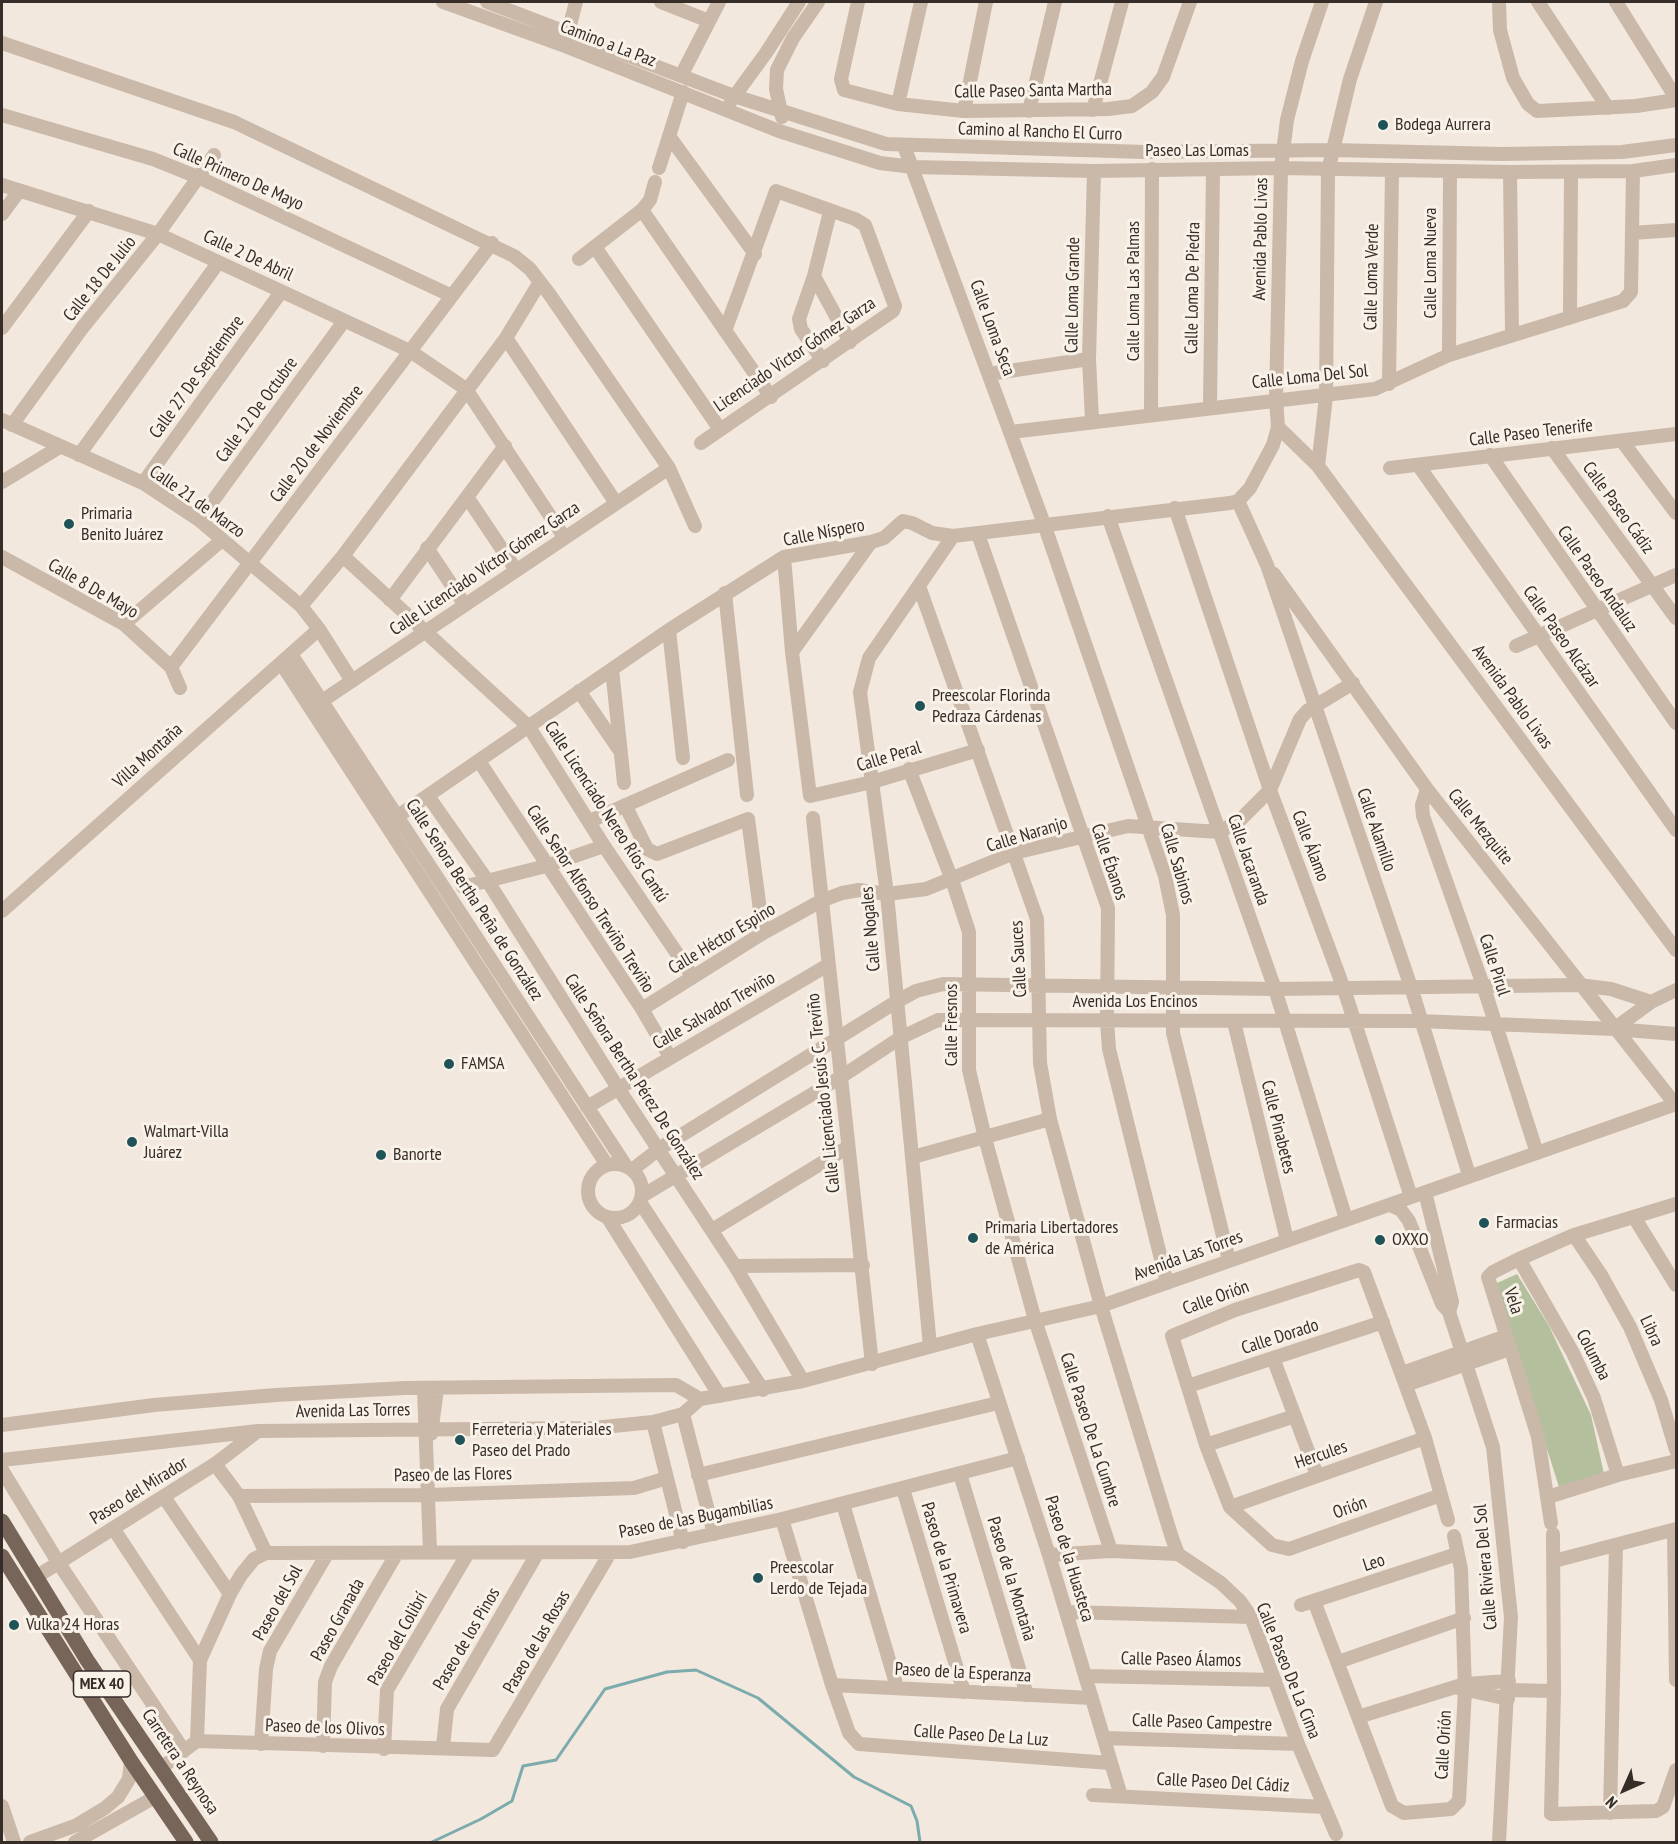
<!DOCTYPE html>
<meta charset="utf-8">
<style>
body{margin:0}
#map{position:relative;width:1678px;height:1844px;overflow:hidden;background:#f2e8dd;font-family:"PT Sans Narrow",sans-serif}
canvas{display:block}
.frame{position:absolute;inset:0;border:3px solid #372d28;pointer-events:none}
.north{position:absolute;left:1594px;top:1760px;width:60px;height:60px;-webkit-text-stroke:4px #f9f2e9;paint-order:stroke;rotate:225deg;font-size:16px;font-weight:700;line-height:24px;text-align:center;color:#372d28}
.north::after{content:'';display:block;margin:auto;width:21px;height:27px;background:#372d28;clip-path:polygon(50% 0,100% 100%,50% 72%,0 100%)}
</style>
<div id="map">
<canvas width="1678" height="1844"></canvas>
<div class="frame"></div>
<div class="north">N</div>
</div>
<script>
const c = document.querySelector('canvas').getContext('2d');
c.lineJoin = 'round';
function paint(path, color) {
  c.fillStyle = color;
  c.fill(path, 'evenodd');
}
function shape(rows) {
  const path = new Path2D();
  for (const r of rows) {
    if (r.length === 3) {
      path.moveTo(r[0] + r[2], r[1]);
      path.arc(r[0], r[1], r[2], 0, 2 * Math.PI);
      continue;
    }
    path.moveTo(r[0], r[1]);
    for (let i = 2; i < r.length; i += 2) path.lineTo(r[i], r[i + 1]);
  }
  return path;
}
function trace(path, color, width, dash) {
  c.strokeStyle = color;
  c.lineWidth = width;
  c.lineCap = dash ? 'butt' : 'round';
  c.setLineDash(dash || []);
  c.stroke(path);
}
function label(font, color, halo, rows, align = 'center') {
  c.font = font + ' "PT Sans Narrow",sans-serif';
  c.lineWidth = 6;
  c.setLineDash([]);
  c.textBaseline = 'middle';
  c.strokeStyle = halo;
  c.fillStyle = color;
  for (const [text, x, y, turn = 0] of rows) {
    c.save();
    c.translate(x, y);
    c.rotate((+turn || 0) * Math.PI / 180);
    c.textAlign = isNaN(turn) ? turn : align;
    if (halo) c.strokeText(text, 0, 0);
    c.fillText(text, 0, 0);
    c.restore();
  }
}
const green = shape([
 [1517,1274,1549,1326,1591,1415,1604,1474,1559,1487,1495,1284]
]);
const stream = shape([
 [432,1842,481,1819,512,1801,523,1766,556,1760,605,1689,667,1672,696,1670,758,1698,854,1777,911,1806,917,1821,920,1842]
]);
const minor = shape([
 [443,2,565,46,779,131,880,163,913,167,1094,171,1281,168,1510,172,1633,171,1676,165],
 [487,2,734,96,886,144,1145,152,1332,150,1502,154,1622,152,1676,145],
 [661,2,709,21],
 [858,2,841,79,844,90,898,104,964,111,1108,109,1132,106,1152,92,1163,77,1190,2],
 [1322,2,1302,61,1287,120,1281,168,1276,399,1278,427,1318,466,1676,950],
 [1499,2,1500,30,1513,78,1528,104,1537,111,1636,106,1676,100],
 [1538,2,1608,108],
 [1616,2,1676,98],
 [566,40,576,2],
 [2,43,234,122,514,256,530,269,550,295,669,468,695,526],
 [682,74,719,2],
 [731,101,766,53,799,2],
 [898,104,921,2],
 [1093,110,1122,2],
 [964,111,986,2],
 [1029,111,1055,2],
 [2,115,153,159,200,178,452,296],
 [782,117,776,89,777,70,793,38,818,2],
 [669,136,755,254],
 [904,146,1044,524,1165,876,1173,915,1173,1033,1229,1260],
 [659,168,683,92],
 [1510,172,1512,334],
 [2,185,158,234,410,351,466,389,564,537],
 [642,210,771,397],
 [2,214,19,191],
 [1632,233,1676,230],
 [595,247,719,428],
 [579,259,642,210,650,200,655,182],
 [814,276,850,342],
 [1570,315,1571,172],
 [2,328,89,211],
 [506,338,616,503],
 [1449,355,1450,172],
 [823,361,801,329,799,319,814,276,830,212],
 [989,374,1089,359],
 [1389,384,1392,171],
 [1210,407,1213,170],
 [1151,414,1152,169],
 [2,420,143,483,199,520,301,606,319,629,352,681],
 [1092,420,1089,359,1094,171],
 [12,425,83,327,158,234,214,155],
 [1011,432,1375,389,1449,355,1623,301,1631,292,1633,171],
 [1622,441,1676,513],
 [701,443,893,311,895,306,865,225,855,219,776,191,725,331],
 [1552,448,1676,618],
 [79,455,218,263],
 [1490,455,1676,723],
 [1418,465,1676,830],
 [1318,466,1326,397,1328,171,1350,79,1376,2],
 [1390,468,1676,434],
 [2,482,58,448],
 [143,483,281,292],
 [467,497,516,570],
 [1238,501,1267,565,1411,987,1469,1175],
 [1175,508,1270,790,1344,989,1411,1197],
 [1108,516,1275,989,1346,1219],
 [199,520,344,321],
 [978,534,1108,908,1107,1021,1109,1049,1167,1283],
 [427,548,465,605],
 [343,556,529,727,604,846,693,977],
 [2,557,124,624,171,667,180,688],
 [784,557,792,652,810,796,872,782,978,750],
 [1274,574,1427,789,1675,1104],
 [919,586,1037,919,1040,1063,1050,1119,1101,1306,1172,1538,1178,1554,1221,1583,1240,1601,1251,1617,1298,1744,1336,1834],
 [725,593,747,795],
 [390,600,505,446],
 [301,606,343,556,506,338,540,282],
 [124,624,222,540],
 [669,630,683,758],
 [1516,646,1676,575],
 [792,652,871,542],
 [291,654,626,1166],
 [281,663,607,1165],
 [171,667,492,243],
 [612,669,624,783],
 [579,691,618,748],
 [322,701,669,468],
 [479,761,642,1009,670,1057],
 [909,769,952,880,969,932,969,1070,985,1138,1035,1320,1111,1551],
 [1427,789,1422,805,1423,816,1483,985,1537,1153],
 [428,796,487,880,618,1088,735,1266,803,1381],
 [625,805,647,849,657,854,748,819,763,933],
 [398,816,669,630,784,557,871,542,884,538,903,521,912,523,932,533,953,536,1230,503,1238,501,1250,488,1273,445,1278,427],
 [813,818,872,1364],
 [590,821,728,760],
 [463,887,546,866,604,846],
 [2,911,319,629],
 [642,1009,763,933,821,901,842,893,859,890,887,894,926,889,1014,853,1128,826,1219,832,1239,821,1270,790,1300,719,1307,711,1353,683],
 [1234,1022,1287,1240],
 [1614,1029,1651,1002,1676,990],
 [587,1107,828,965],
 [913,1157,1050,1119],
 [615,1191,27],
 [632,1170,659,1149,896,1002,916,991,943,984,1275,989,1579,985,1611,989,1651,1002],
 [1425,1192,1452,1302,1449,1312],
 [642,1196,841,1077,900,1038,938,1020,1420,1021,1614,1029,1676,1034],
 [640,1202,763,1390],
 [1390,1205,1401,1210,1409,1221,1442,1304,1449,1312,1493,1447,1511,1617,1499,1842],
 [1634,1217,1676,1285],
 [608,1218,720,1396],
 [712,1230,848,1147],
 [1574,1235,1601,1275,1630,1327,1661,1400,1676,1450],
 [1519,1259,1573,1353,1594,1398,1618,1475],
 [735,1266,863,1265],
 [977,1334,1049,1555,1121,1796],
 [930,1346,887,894,860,692,869,658,953,536],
 [1273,1358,1317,1475],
 [1402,1373,1506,1336],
 [1406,1385,1510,1349],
 [1188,1386,1383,1322],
 [424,1389,430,1552],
 [683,1414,714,1534],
 [653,1422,683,1542],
 [2,1425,154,1405,276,1395,405,1388,676,1385,700,1399],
 [431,1434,437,1389],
 [1206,1445,1295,1416],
 [2,1460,258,1431,593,1428,653,1422,683,1414,700,1399,803,1381,977,1334,1101,1306,1676,1104],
 [215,1464,239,1496,266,1553],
 [2,1470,58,1562,184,1751],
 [960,1474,1027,1695],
 [698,1475,998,1403],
 [903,1489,964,1692],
 [1441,1495,1289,1549,1272,1545,1230,1507,1206,1445,1172,1336,1235,1310,1359,1270,1364,1272,1425,1438,1448,1520],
 [239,1496,429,1495,634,1488,667,1478],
 [164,1497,230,1594],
 [1548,1497,1618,1475,1676,1461],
 [843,1504,897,1687],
 [1230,1507,1425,1438],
 [782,1519,832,1685,849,1733,859,1744,1110,1763],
 [1551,1523,1538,1437,1488,1277,1493,1272,1519,1259,1574,1235,1676,1204],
 [113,1528,200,1660],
 [1674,1530,1676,1680],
 [1553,1534,1554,1691,1551,1814,1656,1811,1663,1807,1676,1770],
 [1049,1555,1111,1551,1178,1554],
 [1554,1561,1676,1529],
 [36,1577,215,1464,258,1431],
 [1314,1601,1392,1806,1404,1813,1451,1809,1459,1801,1465,1690,1461,1569,1454,1536],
 [1301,1605,1457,1554],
 [1067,1612,1251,1617],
 [1338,1662,1464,1618],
 [1086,1676,1275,1680],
 [832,1685,1092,1698],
 [1458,1688,1508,1699],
 [1508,1690,1554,1691],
 [1358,1717,1465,1684,1509,1681],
 [1104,1738,1298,1744],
 [197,1741,200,1660,230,1594,241,1575,254,1559,266,1553,630,1552,782,1519,1018,1458],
 [261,1744,266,1669,270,1651,327,1554],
 [323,1746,325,1682,331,1666,397,1553],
 [443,1747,447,1709,537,1554],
 [384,1749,387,1690,468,1553],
 [161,1768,197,1741,493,1750,610,1553],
 [1093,1795,1324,1807],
 [2,1806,14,1842],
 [1610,1813,1616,1545],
 [30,1842,77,1825,105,1808,118,1797,129,1779,131,1761],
 [75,1842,155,1797]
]);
const major = shape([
 [2,1521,87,1660,211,1842],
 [2,1556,131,1761,186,1842]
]);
const markers = [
 [1383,125,6,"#1f5357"],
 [69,524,6,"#1f5357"],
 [920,706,6,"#1f5357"],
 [449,1064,6,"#1f5357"],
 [132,1142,6,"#1f5357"],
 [381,1155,6,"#1f5357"],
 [1484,1223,6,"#1f5357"],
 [973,1238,6,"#1f5357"],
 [1380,1240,6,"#1f5357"],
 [460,1440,6,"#1f5357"],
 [758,1578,6,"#1f5357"],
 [14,1625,6,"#1f5357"]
];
const shields = [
 [102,1684,57]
];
const shieldNames = [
 ["MEX 40",102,1684]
];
const streetNames = [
 ["Camino a La Paz",608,44,21],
 ["Calle Paseo Santa Martha",1033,91,-1],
 ["Camino al Rancho El Curro",1040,132,2],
 ["Paseo Las Lomas",1197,151],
 ["Calle Primero De Mayo",238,177,24],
 ["Avenida Pablo Livas",1261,239,-89],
 ["Calle 2 De Abril",248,256,25],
 ["Calle Loma Nueva",1431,263,-90],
 ["Calle Loma Verde",1372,277,-89],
 ["Calle 18 De Julio",100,279,-51],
 ["Calle Loma De Piedra",1193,288,-89],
 ["Calle Loma Las Palmas",1134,291,-90],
 ["Calle Loma Grande",1073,295,-89],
 ["Calle Loma Seca",992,328,70],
 ["Licenciado Victor Gómez Garza",795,355,-34],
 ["Calle 27 De Septiembre",197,377,-54],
 ["Calle Loma Del Sol",1310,377,-6],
 ["Calle 12 De Octubre",257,410,-54],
 ["Calle Paseo Tenerife",1531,433,-7],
 ["Calle 20 de Noviembre",317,444,-53],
 ["Calle 21 de Marzo",197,502,35],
 ["Calle Paseo Cádiz",1618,508,54],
 ["Calle Níspero",824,533,-11],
 ["Calle Licenciado Víctor Gómez Garza",485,569,-34],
 ["Calle Paseo Andaluz",1597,579,55],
 ["Calle 8 De Mayo",93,589,30],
 ["Calle Paseo Alcázar",1561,637,55],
 ["Avenida Pablo Livas",1512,697,54],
 ["Villa Montaña",148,756,-42],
 ["Calle Peral",889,757,-17],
 ["Calle Licenciado Nereo Ríos Cantú",606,812,57],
 ["Calle Mezquite",1480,827,51],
 ["Calle Alamillo",1376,830,71],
 ["Calle Naranjo",1027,835,-17],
 ["Calle Álamo",1310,846,69],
 ["Calle Jacaranda",1248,860,71],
 ["Calle Ébanos",1109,862,71],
 ["Calle Sabinos",1177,864,74],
 ["Calle Señor Alfonso Treviño Treviño",590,899,57],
 ["Calle Señora Bertha Peña de González",474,900,57],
 ["Calle Nogales",871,929,-95],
 ["Calle Héctor Espino",722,939,-31],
 ["Calle Sauces",1019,959,-93],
 ["Calle Pirul",1494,965,72],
 ["Avenida Los Encinos",1135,1002],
 ["Calle Salvador Treviño",714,1011,-30],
 ["Calle Fresnos",952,1025,-90],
 ["Calle Señora Bertha Pérez De González",634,1077,57],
 ["Calle Licenciado Jesús C. Treviño",824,1093,-96],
 ["Calle Pinabetes",1278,1127,76],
 ["Avenida Las Torres",1188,1256,-20],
 ["Calle Orión",1216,1298,-20],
 ["Vela",1513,1301,72],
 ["Libra",1651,1331,65],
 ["Calle Dorado",1280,1337,-18],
 ["Columba",1593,1355,63],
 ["Avenida Las Torres",353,1411,-1],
 ["Calle Paseo De La Cumbre",1090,1430,72],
 ["Hercules",1321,1455,-19],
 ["Paseo de las Flores",453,1475,-1],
 ["Paseo del Mirador",139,1491,-32],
 ["Orión",1350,1508,-20],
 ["Paseo de las Bugambilias",696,1518,-11],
 ["Paseo de la Huasteca",1069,1559,73],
 ["Leo",1374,1563,-18],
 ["Calle Riviera Del Sol",1486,1567,-95],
 ["Paseo de la Primavera",946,1568,73],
 ["Paseo de la Montaña",1011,1579,73],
 ["Paseo del Sol",278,1603,-61],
 ["Paseo Granada",338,1620,-61],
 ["Paseo del Colibrí",398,1639,-61],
 ["Paseo de los Pinos",467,1639,-60],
 ["Paseo de las Rosas",537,1642,-60],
 ["Calle Paseo Álamos",1181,1660,1],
 ["Calle Paseo De La Cima",1288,1671,68],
 ["Paseo de la Esperanza",963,1673,3],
 ["Calle Paseo Campestre",1202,1723,2],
 ["Paseo de los Olivos",325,1728,2],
 ["Calle Paseo De La Luz",981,1736,4],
 ["Calle Orión",1444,1745,-87],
 ["Carretera a Reynosa",180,1762,56],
 ["Calle Paseo Del Cádiz",1223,1783,3]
];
const poiNames = [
 ["Bodega Aurrera",1395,125],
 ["Primaria",81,514],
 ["Benito Juárez",81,535],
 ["Preescolar Florinda",932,696],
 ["Pedraza Cárdenas",932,717],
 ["FAMSA",461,1064],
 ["Walmart-Villa",144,1132],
 ["Juárez",144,1153],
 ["Banorte",393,1155],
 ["Farmacias",1496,1223],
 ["Primaria Libertadores",985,1228],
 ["de América",985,1249],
 ["OXXO",1392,1240],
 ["Ferreteria y Materiales",472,1430],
 ["Paseo del Prado",472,1451],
 ["Preescolar",770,1568],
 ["Lerdo de Tejada",770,1589],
 ["Vulka 24 Horas",26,1625]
];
paint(green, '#b4c09d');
trace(stream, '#7cabae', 3);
trace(minor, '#cab8a9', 14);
trace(major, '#78655a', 15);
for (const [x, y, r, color] of markers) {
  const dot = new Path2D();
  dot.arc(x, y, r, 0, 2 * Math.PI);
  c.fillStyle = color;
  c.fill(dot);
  trace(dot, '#f9f2e9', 2);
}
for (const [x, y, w] of shields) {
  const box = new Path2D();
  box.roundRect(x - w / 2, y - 13, w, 26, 4.5);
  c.fillStyle = '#f9f2e9';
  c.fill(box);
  trace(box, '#372d28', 1.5);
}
label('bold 16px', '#372d28', null, shieldNames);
label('18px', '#372d28', '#f9f2e9', streetNames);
label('18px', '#372d28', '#f9f2e9', poiNames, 'left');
</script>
